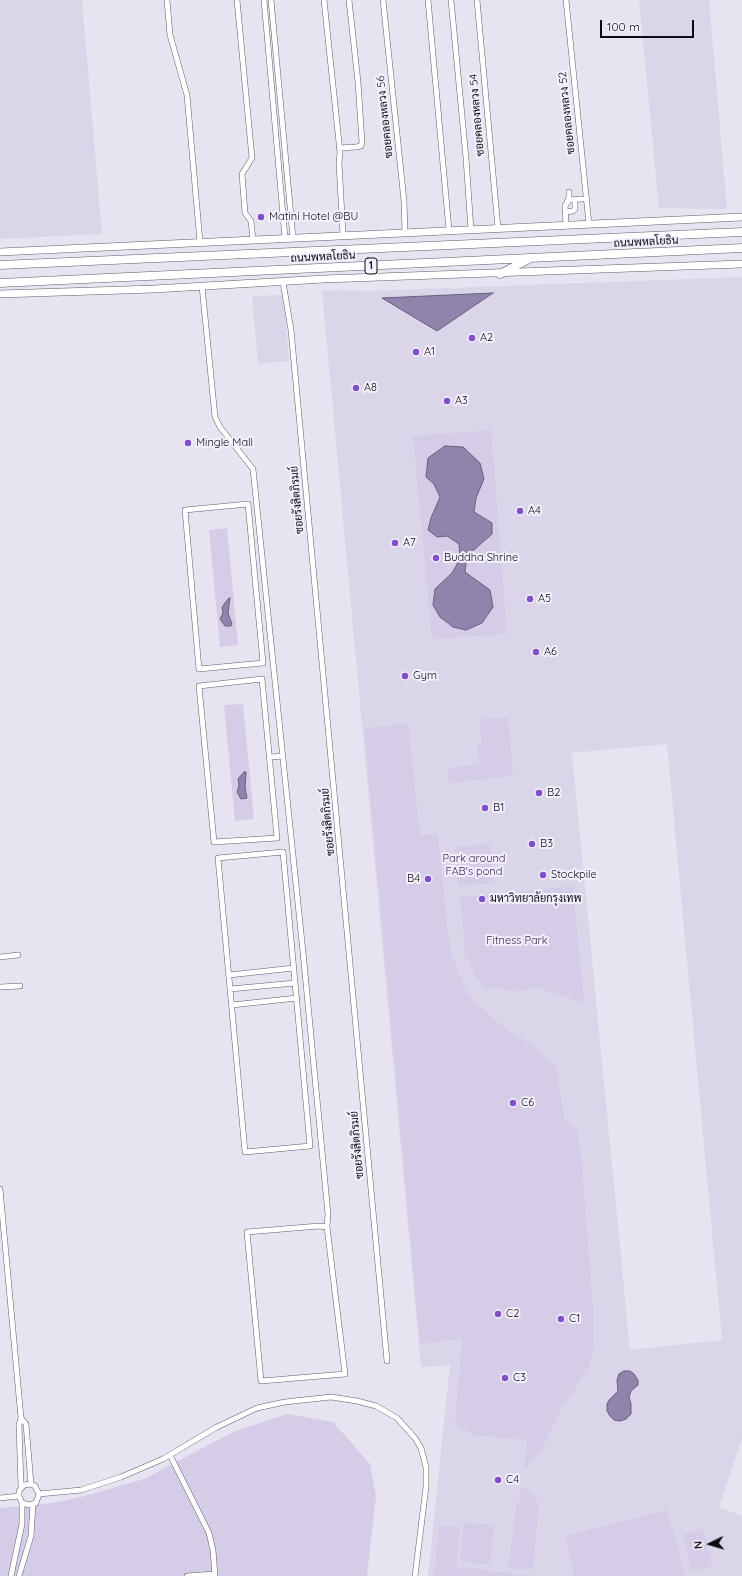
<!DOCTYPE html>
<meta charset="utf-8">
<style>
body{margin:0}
#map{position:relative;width:742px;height:1576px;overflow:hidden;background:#e7e3f1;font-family:Quicksand,sans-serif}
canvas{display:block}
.north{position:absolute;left:690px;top:1524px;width:40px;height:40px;-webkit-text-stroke:3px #f4f0fe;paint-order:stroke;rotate:265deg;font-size:11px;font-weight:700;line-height:16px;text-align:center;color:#0c0b0f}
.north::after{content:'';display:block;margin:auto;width:14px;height:18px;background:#0c0b0f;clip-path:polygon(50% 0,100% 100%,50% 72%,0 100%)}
.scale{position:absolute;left:600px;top:20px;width:94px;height:18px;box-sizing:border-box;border:2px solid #0c0b0f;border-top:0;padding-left:5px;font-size:12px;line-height:14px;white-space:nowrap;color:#0c0b0f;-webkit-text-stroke:3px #f4f0fe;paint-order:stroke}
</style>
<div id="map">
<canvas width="742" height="1576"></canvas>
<div class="north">N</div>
<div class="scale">100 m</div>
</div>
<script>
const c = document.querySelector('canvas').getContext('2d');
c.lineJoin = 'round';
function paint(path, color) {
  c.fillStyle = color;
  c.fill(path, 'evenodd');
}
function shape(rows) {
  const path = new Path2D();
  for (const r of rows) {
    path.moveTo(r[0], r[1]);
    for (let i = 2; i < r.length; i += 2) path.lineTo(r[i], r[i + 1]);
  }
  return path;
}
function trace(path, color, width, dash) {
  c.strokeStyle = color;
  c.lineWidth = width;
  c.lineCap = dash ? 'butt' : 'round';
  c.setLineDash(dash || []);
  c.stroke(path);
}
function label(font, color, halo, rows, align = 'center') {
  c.font = font + ' Quicksand,Sarabun,sans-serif';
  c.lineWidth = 4;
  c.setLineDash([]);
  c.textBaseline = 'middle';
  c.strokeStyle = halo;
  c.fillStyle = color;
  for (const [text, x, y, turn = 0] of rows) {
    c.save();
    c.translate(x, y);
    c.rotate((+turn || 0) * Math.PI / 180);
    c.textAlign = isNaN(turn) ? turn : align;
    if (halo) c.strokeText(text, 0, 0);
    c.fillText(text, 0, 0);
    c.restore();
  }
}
const built = shape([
 [0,0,82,0,102,234,0,239],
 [639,0,709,0,727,209,659,208],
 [742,277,742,1438,719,1507,742,1516,742,1576,428,1576,450,1365,421,1367,322,290,367,291],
 [667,744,722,1340,630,1350,572,753],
 [284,295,289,361,258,364,252,296]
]);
const green = shape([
 [491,430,507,634,432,639,413,436],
 [227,528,238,645,220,647,209,530],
 [243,704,254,819,235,821,224,705],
 [508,717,513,776,449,783,448,768,479,764,477,744,482,744,479,719],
 [408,724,420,835,438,834,448,935,453,959,466,990,472,1000,506,1029,531,1044,556,1066,565,1121,577,1129,581,1154,594,1321,594,1349,589,1365,574,1391,560,1411,542,1450,530,1460,527,1469,524,1469,527,1440,474,1435,455,1424,462,1339,420,1344,364,728],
 [490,844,494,883,458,886,454,847],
 [573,886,584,1004,539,988,514,991,498,988,485,990,476,977,465,952,460,897],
 [287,1414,333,1422,370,1464,376,1496,367,1576,0,1576,0,1508,46,1504,81,1497,144,1479,233,1432],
 [521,1488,529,1490,539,1504,533,1568,529,1570,508,1568,517,1502,520,1501],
 [667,1510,685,1576,574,1576,565,1536],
 [468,1522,494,1525,490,1565,463,1562,460,1560,464,1525],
 [439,1525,460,1527,456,1569,459,1569,463,1567,529,1576,434,1576],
 [703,1529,712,1566,692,1571,683,1534]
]);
const water = shape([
 [493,293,437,331,382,298,493,293],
 [445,446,463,447,480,463,484,479,476,498,474,512,492,523,492,534,467,556,465,572,490,590,493,607,482,623,466,630,453,627,440,617,433,605,435,589,452,573,460,559,459,544,447,536,437,537,428,530,431,518,440,497,434,484,426,477,428,458,445,446],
 [230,598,228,613,232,624,231,626,225,626,220,619,223,613,222,607,228,599,230,598],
 [244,772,246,772,246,774,245,787,247,798,241,799,237,792,239,786,238,779,244,772],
 [624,1371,630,1371,634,1374,638,1380,638,1385,631,1391,629,1397,631,1404,631,1414,626,1419,620,1421,614,1420,610,1416,607,1411,607,1404,609,1400,618,1391,617,1380,619,1374,624,1371]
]);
const minor = shape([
 [167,0,170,35,187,95,200,242],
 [237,0,252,158,242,174,245,213,251,221,253,240],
 [264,0,285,238],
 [271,0,293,238],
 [324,0,340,152,339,163,343,235],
 [383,0,404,201,405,232],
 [428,0,449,230],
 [451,0,466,158,471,230],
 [477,0,498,228],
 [566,0,589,224],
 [339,148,356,147,361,146,362,142,358,82,349,0],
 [567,202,569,198,569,192],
 [565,212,573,211,575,209,575,199],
 [566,225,565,206,569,200,582,199],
 [283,282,291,330,387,1361],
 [202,286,215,417,220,427,253,469,303,952,328,1214,327,1226,327,1227,345,1374,261,1381,247,1232,319,1226,327,1227],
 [248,504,263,663,199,669,185,510,248,504],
 [262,679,277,838,214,842,199,686,262,679],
 [270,757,283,756],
 [283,852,310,1146,245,1152,218,858,283,852],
 [0,957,18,955],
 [229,975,294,968],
 [0,987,20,986],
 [230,989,295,983],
 [232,1005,297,998],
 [0,1189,21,1418,19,1425,21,1487],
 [21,1418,26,1424,31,1484],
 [170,1455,209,1533,213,1550,215,1576],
 [39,1494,81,1490,121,1477,163,1459,217,1427,257,1408,285,1402,331,1397,357,1401,376,1406,397,1418,415,1438,421,1448,426,1467,426,1487,415,1576],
 [0,1498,19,1496],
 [11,1576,22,1524,22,1503,19,1496,19,1491,24,1485,31,1484,35,1486,39,1494,36,1503,29,1505,22,1503],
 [19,1576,31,1536,33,1504],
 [187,1576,215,1574]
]);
const secondary = shape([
 [0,252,742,217],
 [0,294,154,289,324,279,742,264]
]);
const trunk = shape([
 [0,265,742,232],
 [500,274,527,260],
 [0,283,742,248]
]);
const markers = [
 [261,217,4,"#8050c8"],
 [472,338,4,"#8050c8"],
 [416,352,4,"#8050c8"],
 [356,388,4,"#8050c8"],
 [447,401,4,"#8050c8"],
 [188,443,4,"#8050c8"],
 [520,511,4,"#8050c8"],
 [395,543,4,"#8050c8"],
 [436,558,4,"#8050c8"],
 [530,599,4,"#8050c8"],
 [536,652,4,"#8050c8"],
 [405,676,4,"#8050c8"],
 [539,793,4,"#8050c8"],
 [485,808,4,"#8050c8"],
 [532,844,4,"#8050c8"],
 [543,875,4,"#8050c8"],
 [428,879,4,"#8050c8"],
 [482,899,4,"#8050c8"],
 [513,1103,4,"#8050c8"],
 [498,1314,4,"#8050c8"],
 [561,1319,4,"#8050c8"],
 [505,1378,4,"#8050c8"],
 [498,1480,4,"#8050c8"]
];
const shields = [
 [371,266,12]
];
const shieldNames = [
 ["1",371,266]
];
const streetNames = [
 ["ซอยคลองหลวง 52",567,113,-96],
 ["ซอยคลองหลวง 54",477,115,-95],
 ["ซอยคลองหลวง 56",385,117,-96],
 ["ถนนพหลโยธิน",646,242,-3],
 ["ถนนพหลโยธิน",323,257,-3],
 ["ซอยรังสิตภิรมย์",297,500,-95],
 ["ซอยรังสิตภิรมย์",328,822,-95],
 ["ซอยรังสิตภิรมย์",357,1145,-95]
];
const poiNames = [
 ["Matini Hotel @BU",269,217],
 ["A2",480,338],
 ["A1",424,352],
 ["A8",364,388],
 ["A3",455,401],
 ["Mingle Mall",196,443],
 ["A4",528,511],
 ["A7",403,543],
 ["Buddha Shrine",444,558],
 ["A5",538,599],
 ["A6",544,652],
 ["Gym",413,676],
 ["B2",547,793],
 ["B1",493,808],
 ["B3",540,844],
 ["Stockpile",551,875],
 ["B4",420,879,"right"],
 ["มหาวิทยาลัยกรุงเทพ",490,899],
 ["C6",521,1103],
 ["C2",506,1314],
 ["C1",569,1319],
 ["C3",513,1378],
 ["C4",506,1480]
];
const parkNames = [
 ["Park around",474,859],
 ["FAB's pond",474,872],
 ["Fitness Park",517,941]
];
paint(built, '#dbd5ea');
paint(green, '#d5cde8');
paint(water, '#9083ac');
trace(water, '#685f7d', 1);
trace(minor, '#5f5c68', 6);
trace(secondary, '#5f5c68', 8);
trace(trunk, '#5f5c68', 9);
trace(minor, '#fff', 5);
trace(secondary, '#fff', 7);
trace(trunk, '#fff', 8);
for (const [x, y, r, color] of markers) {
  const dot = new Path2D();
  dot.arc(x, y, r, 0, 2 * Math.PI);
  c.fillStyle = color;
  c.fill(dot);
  trace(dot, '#f4f0fe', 1.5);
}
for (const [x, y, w] of shields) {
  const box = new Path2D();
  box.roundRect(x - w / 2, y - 8, w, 16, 3);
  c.fillStyle = '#f4f0fe';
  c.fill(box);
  trace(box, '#0c0b0f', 1);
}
label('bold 10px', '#0c0b0f', null, shieldNames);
label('11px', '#0c0b0f', '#f4f0fe', streetNames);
label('11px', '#0c0b0f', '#f4f0fe', poiNames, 'left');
label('11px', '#331e53', '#f4f0fe', parkNames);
</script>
